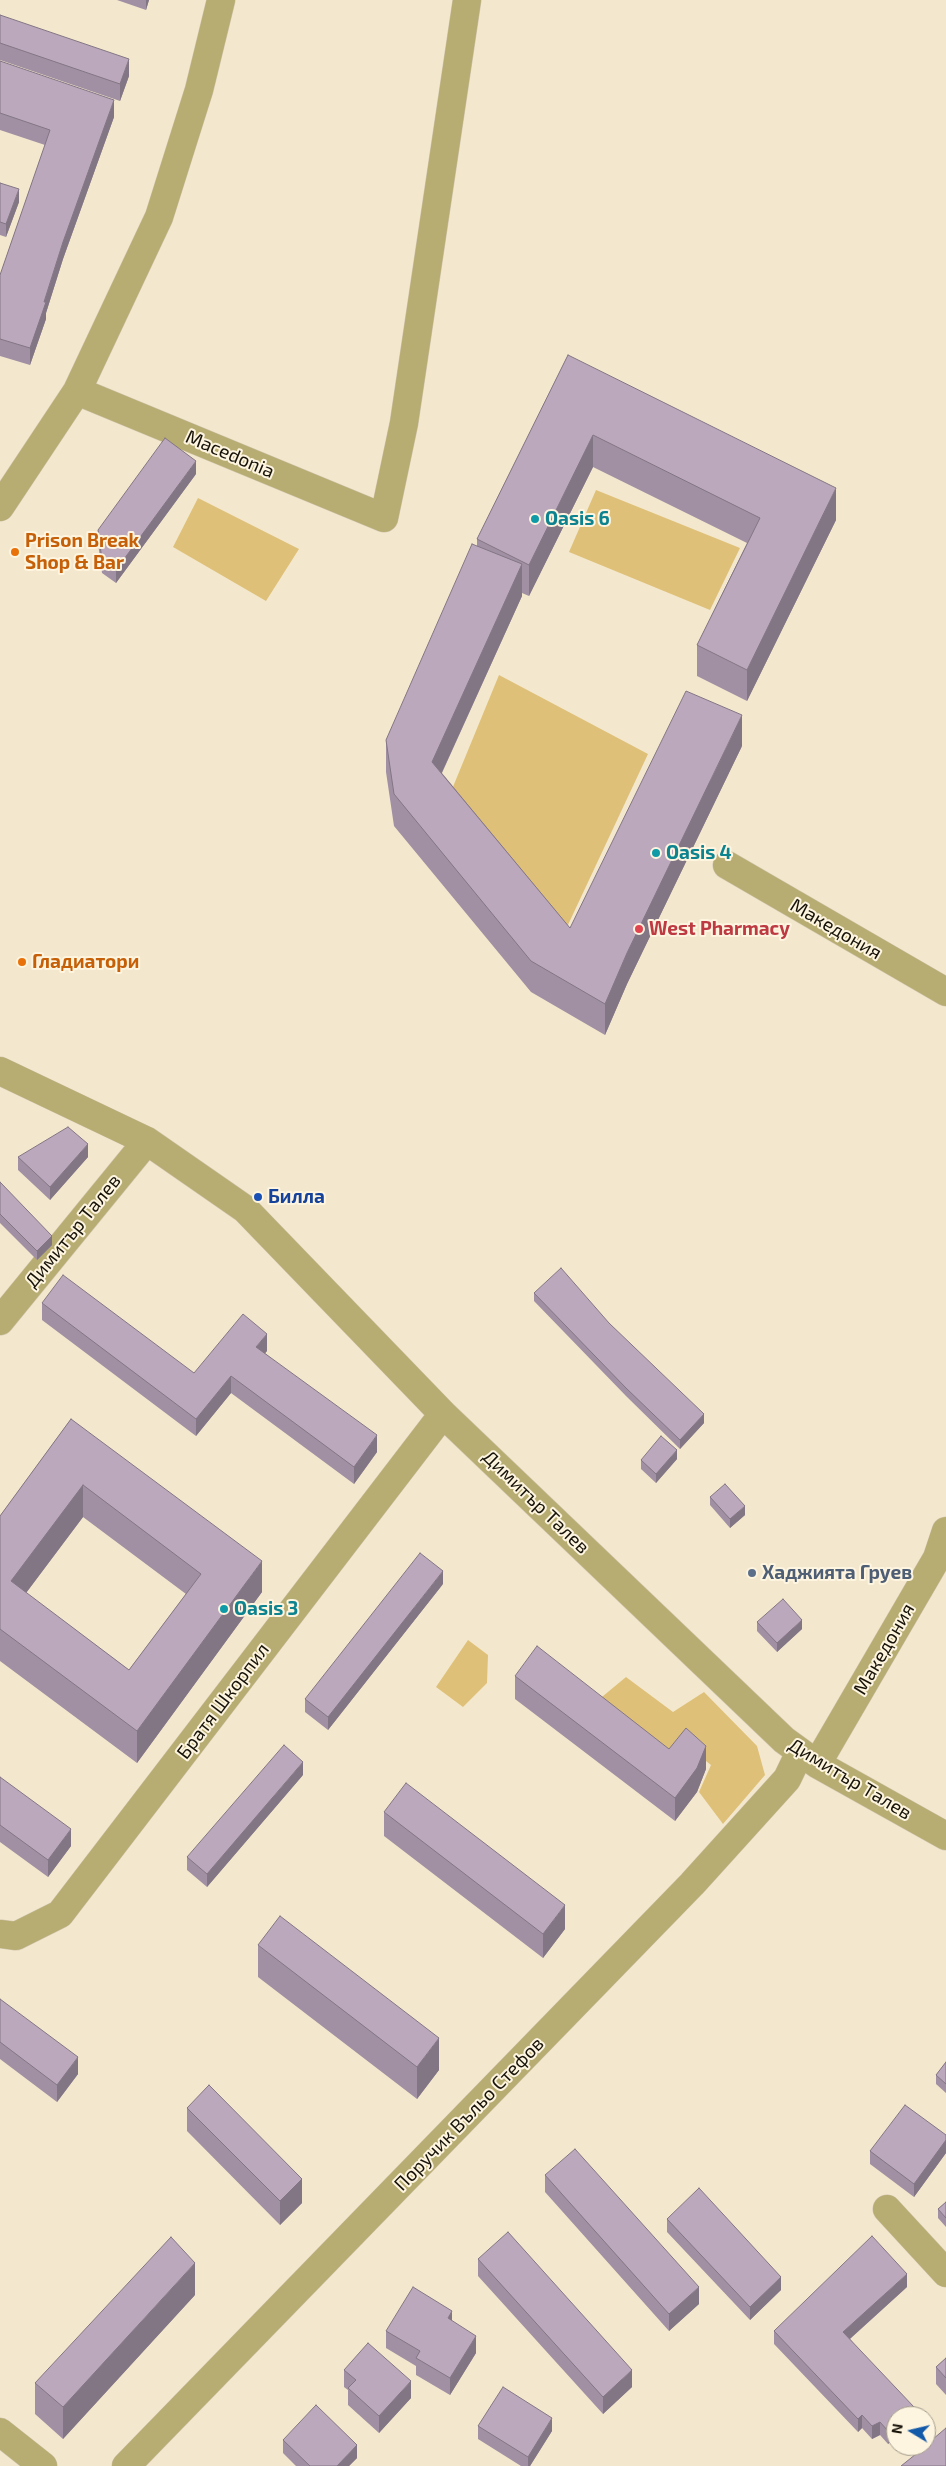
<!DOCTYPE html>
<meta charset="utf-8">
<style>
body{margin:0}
#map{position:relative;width:946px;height:2466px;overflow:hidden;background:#f3e8cd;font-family:"Exo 2",sans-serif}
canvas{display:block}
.north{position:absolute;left:886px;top:2406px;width:50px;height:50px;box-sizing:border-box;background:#fef5e0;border:1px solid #a29b8a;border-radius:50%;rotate:279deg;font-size:14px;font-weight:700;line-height:20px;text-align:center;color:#171309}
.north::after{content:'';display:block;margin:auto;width:18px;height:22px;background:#135aa9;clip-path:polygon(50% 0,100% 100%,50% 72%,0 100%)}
</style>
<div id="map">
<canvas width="946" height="2466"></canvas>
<div class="north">N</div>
</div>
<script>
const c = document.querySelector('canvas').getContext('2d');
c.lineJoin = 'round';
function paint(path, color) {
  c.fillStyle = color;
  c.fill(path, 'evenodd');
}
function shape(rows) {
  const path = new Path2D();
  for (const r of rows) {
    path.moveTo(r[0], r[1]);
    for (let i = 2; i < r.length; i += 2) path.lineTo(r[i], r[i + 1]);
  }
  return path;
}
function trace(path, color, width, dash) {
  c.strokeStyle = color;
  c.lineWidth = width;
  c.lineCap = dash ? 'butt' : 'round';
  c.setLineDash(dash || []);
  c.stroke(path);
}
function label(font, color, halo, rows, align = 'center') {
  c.font = font + ' "Exo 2",sans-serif';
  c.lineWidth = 4;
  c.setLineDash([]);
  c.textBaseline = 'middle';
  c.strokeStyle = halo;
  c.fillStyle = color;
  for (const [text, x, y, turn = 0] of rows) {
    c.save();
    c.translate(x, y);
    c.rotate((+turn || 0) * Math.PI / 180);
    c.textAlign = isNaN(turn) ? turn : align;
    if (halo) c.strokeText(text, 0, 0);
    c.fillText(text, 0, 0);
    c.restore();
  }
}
const green = shape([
 [596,490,740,548,710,610,569,552],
 [198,498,299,549,266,601,173,547],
 [499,675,648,754,567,927,450,794],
 [468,1640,488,1655,487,1683,463,1707,436,1687],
 [626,1677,673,1712,704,1692,757,1746,765,1775,723,1824,699,1792,711,1765,688,1747,673,1763,597,1701]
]);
const minor = shape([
 [77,391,384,518,404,423,467,0],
 [0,507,77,391,159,217,199,90,221,0],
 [727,865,946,992],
 [0,1071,147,1141,245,1209,443,1414,784,1740,817,1764,946,1836],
 [0,1321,147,1141],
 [817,1764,937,1558,946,1531],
 [0,1934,16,1936,60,1914,443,1414],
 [887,2209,946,2273],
 [0,2432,43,2466],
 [126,2466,692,1884,787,1779,800,1752]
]);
const wall = shape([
 [117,0,149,0,146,10],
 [0,15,129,76,120,101,0,60],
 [0,61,114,117,63,259,46,313,46,319,30,365,0,356,0,275,45,145,0,130],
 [0,183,19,202,6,237,0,235],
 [568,355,836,520,747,701,697,676,697,645,747,543,593,467,529,596,522,593,522,596,442,773,570,928,742,746,627,984,605,1035,531,992,394,826,386,772,386,740,477,546,477,539],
 [196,474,116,583,102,573,98,543,98,530],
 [18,1157,88,1157,50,1200,18,1170],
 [0,1182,52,1245,37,1260,0,1223],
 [534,1293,609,1323,704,1423,680,1449,626,1396,534,1301],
 [42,1303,194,1373,267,1351,265,1353,377,1452,354,1484,231,1393,196,1436,42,1320],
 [71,1419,262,1592,137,1763,0,1661,0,1516],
 [83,1517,186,1594,129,1670,26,1593],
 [677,1459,656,1483,641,1469,641,1460],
 [710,1497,745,1515,730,1528,710,1505],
 [443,1584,328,1730,305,1712,305,1699],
 [757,1622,802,1629,777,1652,757,1631],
 [515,1676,669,1749,706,1769,697,1792,675,1821,515,1699],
 [303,1775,207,1887,187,1870,187,1857],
 [0,1777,71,1846,48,1877,0,1842],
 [384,1812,565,1929,543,1958,384,1836],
 [258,1945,439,2070,417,2099,258,1977],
 [0,1999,78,2074,57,2102,0,2059],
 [946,2062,946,2093,936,2084,936,2075],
 [187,2108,302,2203,280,2225,187,2131],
 [946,2135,946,2153,914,2197,870,2164,870,2151],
 [545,2175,699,2304,669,2331,545,2192],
 [946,2202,946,2227,938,2218,938,2209],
 [667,2219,781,2290,750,2320,667,2232],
 [478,2259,632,2387,603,2414,478,2276],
 [907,2287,850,2339,914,2416,888,2444,880,2435,872,2439,862,2428,858,2432,774,2344,774,2331],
 [195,2295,63,2439,35,2414,35,2383],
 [452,2321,476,2353,450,2395,416,2375,416,2366,386,2348,386,2331],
 [946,2358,946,2395,936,2384,936,2367],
 [344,2370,411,2398,379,2433,348,2405,348,2390,344,2387],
 [478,2426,552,2431,530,2466,521,2466,478,2439],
 [283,2440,357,2458,349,2466,296,2466,283,2453]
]);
const shadedWall = shape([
 [146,0,149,0,146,10],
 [129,59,129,76,120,101,120,84],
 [114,100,114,117,63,259,46,313,46,319,30,365,30,348,63,242],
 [19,189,19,202,6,237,6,224],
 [593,435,593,467,529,596,529,565],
 [196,461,196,474,116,583,116,570],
 [836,488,836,520,747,701,747,670],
 [522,564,522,596,432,794,432,762],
 [742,715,742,746,627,984,605,1035,605,1004,627,953],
 [88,1144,88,1157,50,1200,50,1187],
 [52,1236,52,1245,37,1260,37,1251],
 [267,1334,267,1351,256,1364,256,1347],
 [231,1376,231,1393,196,1436,196,1419],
 [704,1414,704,1423,680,1449,680,1440],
 [377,1435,377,1452,354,1484,354,1467],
 [677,1450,677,1459,656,1483,656,1474],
 [83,1485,83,1517,11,1613,11,1581],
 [745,1506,745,1515,730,1528,730,1519],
 [262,1561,262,1592,137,1763,137,1731],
 [443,1571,443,1584,328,1730,328,1717],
 [802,1620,802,1629,777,1652,777,1643],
 [706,1746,706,1769,697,1792,675,1821,675,1798],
 [303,1762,303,1775,207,1887,207,1874],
 [71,1829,71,1846,48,1877,48,1860],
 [565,1905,565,1929,543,1958,543,1934],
 [439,2038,439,2070,417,2099,417,2067],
 [78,2057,78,2074,57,2102,57,2085],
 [946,2140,946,2153,914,2197,914,2184],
 [302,2179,302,2203,280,2225,280,2201],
 [195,2263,195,2295,63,2439,63,2407],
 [907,2274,907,2287,843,2345,843,2332],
 [781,2277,781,2290,750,2320,750,2307],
 [699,2287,699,2304,669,2331,669,2314],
 [452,2311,452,2328,448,2318],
 [476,2336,476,2353,450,2395,450,2378],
 [632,2370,632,2387,603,2414,603,2397],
 [411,2381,411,2398,379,2433,379,2416],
 [914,2407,914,2416,904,2416],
 [862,2415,862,2428,858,2432,858,2419],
 [552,2418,552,2431,530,2466,528,2466,528,2457],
 [880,2422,880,2435,872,2439,872,2426],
 [896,2424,896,2437,888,2444,888,2431],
 [357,2445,357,2458,349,2466,337,2466]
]);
const building = shape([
 [0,15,129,59,120,84,0,43,0,15],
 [0,61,114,100,63,242,44,302,46,302,30,348,0,339,0,275,50,130,0,113,0,61],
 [0,183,19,189,6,224,0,222,0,183],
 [568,355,836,488,747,670,697,645,760,518,593,435,529,565,477,539,568,355],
 [165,438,196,461,116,570,102,560,98,530,165,438],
 [472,544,522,564,432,762,570,928,686,691,742,715,627,953,605,1004,531,961,394,794,386,740,472,544],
 [68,1127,88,1144,50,1187,18,1157,68,1127],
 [0,1182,52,1236,37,1251,0,1214,0,1182],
 [561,1268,609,1323,704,1414,680,1440,626,1388,534,1293,561,1268],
 [63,1275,194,1373,243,1314,267,1334,256,1347,377,1435,354,1467,231,1376,196,1419,42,1303,63,1275],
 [71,1419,262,1561,137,1731,0,1629,0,1516,71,1419],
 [83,1485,201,1574,129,1670,11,1581,83,1485],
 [661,1436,677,1450,656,1474,641,1460,661,1436],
 [725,1484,745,1506,730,1519,710,1497,725,1484],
 [420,1553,443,1571,328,1717,305,1699,420,1553],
 [783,1599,802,1620,777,1643,757,1622,783,1599],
 [537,1646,669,1749,686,1728,706,1746,697,1768,675,1798,515,1676,537,1646],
 [284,1745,303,1762,207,1874,187,1857,284,1745],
 [0,1777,71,1829,48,1860,0,1825,0,1777],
 [406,1783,565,1905,543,1934,384,1812,406,1783],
 [280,1916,439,2038,417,2067,258,1945,280,1916],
 [0,1999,78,2057,57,2085,0,2042,0,1999],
 [946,2062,946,2084,936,2075,946,2062],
 [209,2085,302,2179,280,2201,187,2108,209,2085],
 [905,2105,946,2135,946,2140,914,2184,870,2151,905,2105],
 [575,2149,699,2287,669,2314,545,2175,575,2149],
 [699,2188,781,2277,750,2307,667,2219,699,2188],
 [946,2202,946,2218,938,2209,946,2202],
 [508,2232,632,2370,603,2397,478,2259,508,2232],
 [872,2236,907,2274,843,2332,914,2407,904,2416,896,2416,896,2424,888,2431,880,2422,872,2426,862,2415,858,2419,774,2331,872,2236],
 [171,2237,195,2263,63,2407,35,2383,171,2237],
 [413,2287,452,2311,448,2318,476,2336,450,2378,416,2358,420,2351,386,2331,413,2287],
 [368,2343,411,2381,379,2416,348,2388,356,2380,344,2370,368,2343],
 [946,2358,946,2378,936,2367,946,2358],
 [503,2387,552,2418,528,2457,478,2426,503,2387],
 [316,2405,357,2445,337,2466,310,2466,283,2440,316,2405],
 [946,2428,946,2466,901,2466,926,2446,926,2445,946,2428]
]);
const markers = [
 [535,519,5,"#0f9aa8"],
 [15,552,5,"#e8710a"],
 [656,853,5,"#0f9aa8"],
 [639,929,5,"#e0444e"],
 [22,962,5,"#e8710a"],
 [258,1197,5,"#1a4fb4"],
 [752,1573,5,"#5c6f8a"],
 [224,1609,5,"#0f9aa8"]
];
const streetNames = [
 ["Macedonia",230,454,23],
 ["Македония",836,929,30],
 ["Димитър Талев",73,1231,-51],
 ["Димитър Талев",536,1502,44],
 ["Македония",884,1649,-60],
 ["Братя Шкорпил",223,1701,-53],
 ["Димитър Талев",850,1779,31],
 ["Поручик Въльо Стефов",469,2114,-46]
];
const cultureNames = [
 ["Oasis 6",545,519],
 ["Oasis 4",666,853],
 ["Oasis 3",234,1609]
];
const foodNames = [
 ["Prison Break",25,541],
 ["Shop & Bar",25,563],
 ["Гладиатори",32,962]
];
const healthNames = [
 ["West Pharmacy",649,929]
];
const transitNames = [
 ["Билла",268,1197]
];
const serviceNames = [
 ["Хаджията Груев",762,1573]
];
paint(green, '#dfc079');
trace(minor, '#d0c6ae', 29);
trace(minor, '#b7ac72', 28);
paint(wall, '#a190a3');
paint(shadedWall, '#837684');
paint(building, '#bba8bd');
trace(building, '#837684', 1);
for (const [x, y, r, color] of markers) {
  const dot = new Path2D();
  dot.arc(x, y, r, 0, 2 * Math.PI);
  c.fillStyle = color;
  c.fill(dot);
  trace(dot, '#fef5e0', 2);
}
label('19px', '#171309', '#fef5e0', streetNames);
label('bold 19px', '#0d838f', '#fef5e0', cultureNames, 'left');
label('bold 19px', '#c56008', '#fef5e0', foodNames, 'left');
label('bold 19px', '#be3a42', '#fef5e0', healthNames, 'left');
label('bold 19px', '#164399', '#fef5e0', transitNames, 'left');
label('bold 19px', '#4e5e75', '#fef5e0', serviceNames, 'left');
</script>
